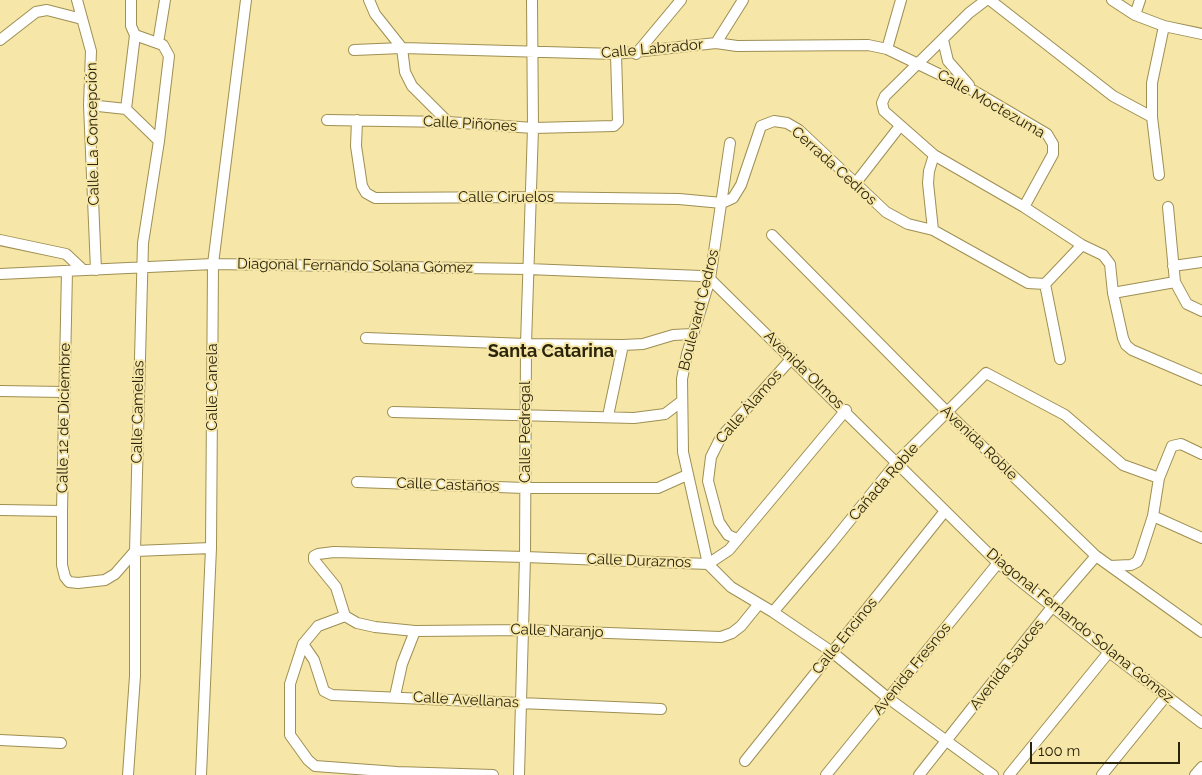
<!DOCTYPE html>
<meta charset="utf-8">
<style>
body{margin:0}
#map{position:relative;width:1202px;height:775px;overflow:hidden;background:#f6e6a8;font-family:Raleway,sans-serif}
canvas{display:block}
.scale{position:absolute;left:1030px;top:742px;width:150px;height:22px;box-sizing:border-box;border:2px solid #2a240b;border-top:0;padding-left:6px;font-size:15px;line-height:18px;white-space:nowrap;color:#2a240b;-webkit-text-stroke:4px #f6e6a8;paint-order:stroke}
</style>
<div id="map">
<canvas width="1202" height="775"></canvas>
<div class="scale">100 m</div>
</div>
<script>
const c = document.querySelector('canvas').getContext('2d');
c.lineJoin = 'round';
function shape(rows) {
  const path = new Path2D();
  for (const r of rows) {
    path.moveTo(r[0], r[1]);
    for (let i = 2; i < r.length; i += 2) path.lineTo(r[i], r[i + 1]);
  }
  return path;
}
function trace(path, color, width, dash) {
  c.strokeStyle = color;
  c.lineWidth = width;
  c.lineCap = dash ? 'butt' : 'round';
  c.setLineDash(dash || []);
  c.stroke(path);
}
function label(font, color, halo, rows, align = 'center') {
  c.font = font + ' Raleway,sans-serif';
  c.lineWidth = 4;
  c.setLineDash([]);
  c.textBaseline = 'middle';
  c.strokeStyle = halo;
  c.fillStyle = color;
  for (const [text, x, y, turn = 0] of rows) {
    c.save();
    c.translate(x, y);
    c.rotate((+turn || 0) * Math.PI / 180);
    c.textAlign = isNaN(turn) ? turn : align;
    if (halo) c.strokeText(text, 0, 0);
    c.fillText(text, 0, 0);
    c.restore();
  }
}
const minor = shape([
 [77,0,91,51,89,105,96,270],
 [131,0,131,26,135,35,126,109,159,141],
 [369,0,375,14,402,48,405,72,412,86,448,122],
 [986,0,969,13,885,96,882,103,884,111,934,155,1024,207,1082,245,1103,255,1110,264,1113,293,1123,338,1126,345,1132,350,1202,380],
 [990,0,1113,96,1152,117],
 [1112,0,1135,15,1164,26,1202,34],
 [1135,15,1140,0],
 [0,40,36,12,47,10,82,19],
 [943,40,948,61,969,85],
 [158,43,165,0],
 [716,43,743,0],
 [887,49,901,0],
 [354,50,402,48,616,54,716,43,737,46,868,45,887,49,974,91,1047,134,1053,144,1053,154,1024,207],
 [636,54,681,0],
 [89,105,126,109],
 [327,120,448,122,533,128,614,126,618,122,616,54],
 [357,120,356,146,362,186,366,193,375,198,529,197,679,199,722,203,733,198,741,185,761,126,774,121,787,123,799,130,886,212,908,224,933,230],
 [934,155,929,171,928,183,933,230,1028,283,1045,284],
 [1159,175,1152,117,1152,83,1164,26],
 [855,184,900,126],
 [1168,207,1175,282,1187,304,1202,311],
 [772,235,948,413,1096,556,1202,632],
 [0,240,66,254,82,269],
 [1173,266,1202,262],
 [67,271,62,511,62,565,65,577,69,582,78,583,105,580,115,574,135,551],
 [0,274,213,264,528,269,701,276,710,279,998,563,1109,652,1202,723],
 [1045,284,1060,359],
 [1045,284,1082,245],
 [1113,293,1175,282],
 [366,338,526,344,623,345,643,344,673,335,692,334],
 [0,391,63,392],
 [393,412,634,418,665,414,682,401],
 [608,416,623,345],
 [357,482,525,488,658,488,687,475],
 [0,510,62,511],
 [1153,516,1202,538],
 [737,539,728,535,719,522,708,481,711,457,721,437,792,358],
 [135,551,211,548],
 [708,564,683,452,682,379,687,354,710,279,730,143],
 [708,564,729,550,846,410],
 [1110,566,1131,565,1137,562,1140,556,1153,516,1159,478,1172,446,1181,444,1202,454],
 [773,612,830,545,897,462,986,373,1065,415,1123,465,1159,478],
 [345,616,336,587,314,560,314,556,318,554,334,552,525,557,708,564,731,587,773,612,832,652,888,698,993,775],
 [345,616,357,623,375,627,415,631,524,630,721,637,732,633,741,626,758,605],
 [345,616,318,626,303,644,290,684,290,735,308,760,315,766,397,772,493,775],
 [303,644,314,660,324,691,332,695,661,709],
 [395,696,402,664,415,631],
 [0,740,61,743],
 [745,761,945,511],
 [128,775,135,676,135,551,143,243,159,141,169,56,163,45,135,35],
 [201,775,211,548,213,264,246,0],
 [519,775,525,557,526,344,533,128,532,0],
 [826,775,998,563],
 [919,775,1052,607,1096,556],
 [1009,775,1109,652],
 [1102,775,1166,696],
 [1195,775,1202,767]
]);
const streetNames = [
 ["Calle Labrador",652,49,-5],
 ["Calle Moctezuma",991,104,30],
 ["Calle Piñones",470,124,3],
 ["Calle La Concepción",93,134,-91],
 ["Cerrada Cedros",834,166,42],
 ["Calle Ciruelos",506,197],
 ["Diagonal Fernando Solana Gómez",355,266,1],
 ["Boulevard Cedros",699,310,-76],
 ["Avenida Olmos",804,370,44],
 ["Calle Canela",212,387,-90],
 ["Calle Álamos",749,407,-49],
 ["Calle Camelias",138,412,-89],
 ["Calle 12 de Diciembre",64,418,-89],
 ["Calle Pedregal",525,432,-90],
 ["Avenida Roble",979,443,44],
 ["Cañada Roble",884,482,-49],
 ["Calle Castaños",448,485,2],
 ["Calle Duraznos",639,561,2],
 ["Diagonal Fernando Solana Gómez",1080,626,39],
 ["Calle Naranjo",557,631,2],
 ["Calle Encinos",845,636,-51],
 ["Avenida Sauces",1007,665,-52],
 ["Avenida Fresnos",912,669,-51],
 ["Calle Avellanas",466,700,3]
];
const quarterNames = [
 ["Santa Catarina",551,352]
];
trace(minor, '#9e8f53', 12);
trace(minor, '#fff', 10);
label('15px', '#2a240b', '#f6e6a8', streetNames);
label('bold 18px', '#2a240b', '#f6e6a8', quarterNames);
</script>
